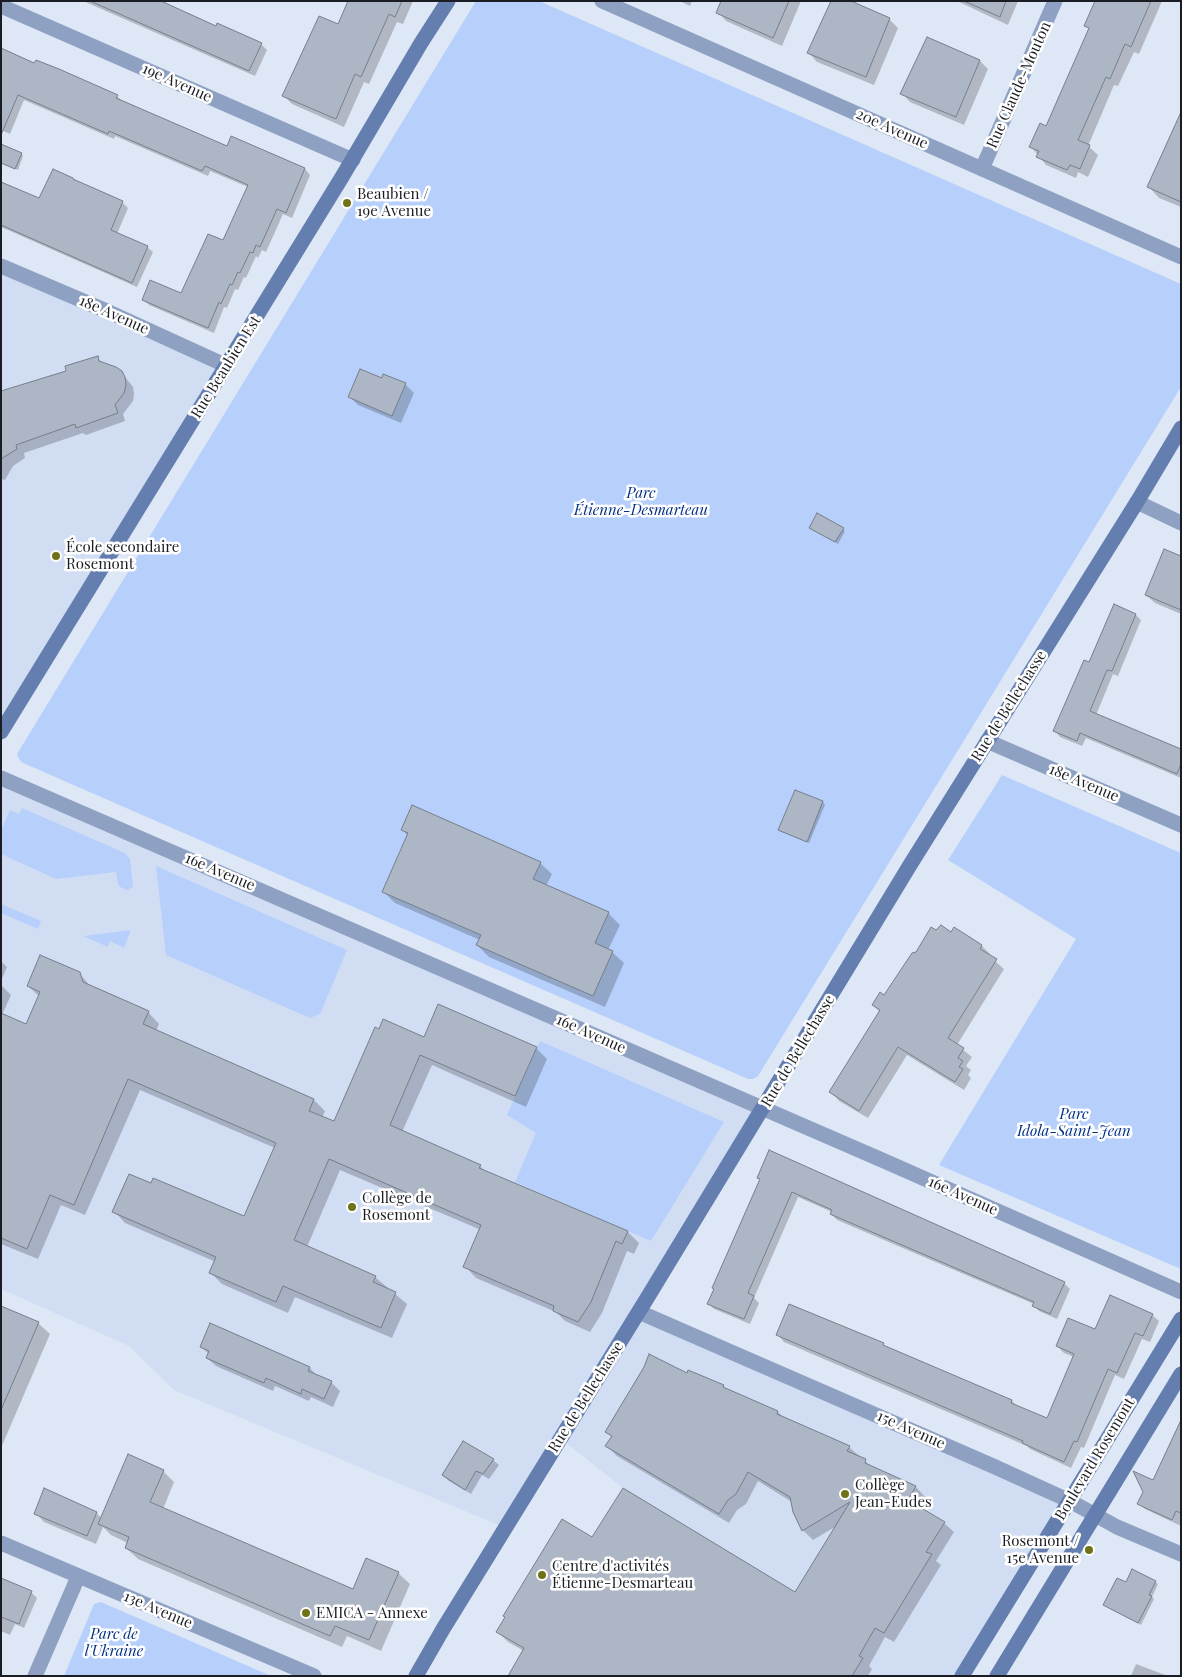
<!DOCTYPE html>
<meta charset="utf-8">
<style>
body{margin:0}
#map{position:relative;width:1182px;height:1677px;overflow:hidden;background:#dee7f6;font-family:"Playfair Display",serif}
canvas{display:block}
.frame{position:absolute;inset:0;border:2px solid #1a1d23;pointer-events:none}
</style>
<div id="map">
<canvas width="1182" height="1677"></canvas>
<div class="frame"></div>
</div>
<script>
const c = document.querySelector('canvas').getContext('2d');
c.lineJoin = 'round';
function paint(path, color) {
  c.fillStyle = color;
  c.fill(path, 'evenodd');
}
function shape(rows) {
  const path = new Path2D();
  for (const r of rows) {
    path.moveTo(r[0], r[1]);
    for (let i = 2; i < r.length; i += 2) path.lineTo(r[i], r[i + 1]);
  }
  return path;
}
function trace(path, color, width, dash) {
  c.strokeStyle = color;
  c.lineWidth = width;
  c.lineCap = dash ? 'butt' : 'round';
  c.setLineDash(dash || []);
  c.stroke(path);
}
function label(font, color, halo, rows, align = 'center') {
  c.font = font + ' "Playfair Display",serif';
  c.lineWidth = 5;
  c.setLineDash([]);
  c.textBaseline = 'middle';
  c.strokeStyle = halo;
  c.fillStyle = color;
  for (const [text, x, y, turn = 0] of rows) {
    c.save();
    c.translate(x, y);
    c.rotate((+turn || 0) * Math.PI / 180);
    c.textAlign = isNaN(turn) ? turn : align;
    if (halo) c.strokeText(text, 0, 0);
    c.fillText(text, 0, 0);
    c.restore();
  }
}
const built = shape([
 [1,268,227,366,1,732],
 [1,778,762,1109,639,1311,1070,1501,961,1676,718,1676,623,1488,561,1439,506,1528,174,1390,129,1346,1,1289]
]);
const green = shape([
 [476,1,539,1,1181,284,1181,387,758,1076,753,1079,748,1079,23,763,19,759,17,754],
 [1002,775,1181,853,1181,1269,939,1165,1076,939,948,860],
 [22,808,125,853,130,859,133,887,127,890,120,887,118,884,116,872,56,879,1,854,1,826,3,826,10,810,19,814],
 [156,866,347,950,320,1014,310,1018,166,955],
 [1,904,41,921,38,929,1,913],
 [131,930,124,948,110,941,108,947,83,936],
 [540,1041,724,1122,651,1241,515,1182,536,1133,507,1115],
 [101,1602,271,1676,64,1676,94,1604]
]);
const shadow = shape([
 [83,1,158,1,217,27,218,25,261,44,267,50,255,76],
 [350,1,413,1,403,24,397,22,369,84,364,82,344,127,292,104,284,96,339,26],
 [680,1,692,1,690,6],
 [723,1,801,1,782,46,726,21,718,12],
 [957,1,1018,1,1008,25],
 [1097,1,1162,1,1139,54,1134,52,1118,86,1114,85,1088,146,1098,155,1088,177,1078,172,1076,178,1046,165,1031,147,1046,127,1090,30,1086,26],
 [889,19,898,28,874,85,817,62,809,53],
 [1,50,117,96,123,102,227,148,232,138,305,169,310,175,292,218,283,214,266,252,262,250,258,258,256,256,246,278,244,277,238,290,235,289,227,308,224,307,214,333,149,305,143,299,182,294,224,242,248,187,210,171,208,176,115,136,114,139,24,100,10,134,1,130],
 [980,61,988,69,964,125,910,102,902,93],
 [1181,131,1181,207,1159,198,1149,187],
 [21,154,23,156,18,170,1,163],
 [73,179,77,183,122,202,128,208,117,234,147,247,153,252,137,287,1,227,1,192,40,200],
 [97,358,104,364,121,372,133,387,134,394,133,401,123,414,125,421,86,435,83,433,24,453,25,458,13,466,5,480,1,479,1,393,68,371],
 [382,380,405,384,414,393,401,423,358,405,350,397],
 [810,528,843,529,845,531,838,544],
 [1181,557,1181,614,1155,603,1146,595],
 [1114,606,1136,615,1141,620,1118,676,1113,674,1096,715,1181,751,1181,778,1086,738,1082,746,1060,737,1055,731,1090,663],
 [796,791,823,802,825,805,809,843,779,830],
 [403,830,540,863,552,874,546,886,608,913,620,925,608,950,612,952,624,963,605,1007,489,957,477,945,480,940,395,903,384,892,408,836],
 [936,932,951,933,982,946,990,954,989,956,1004,969,957,1045,972,1057,966,1066,971,1070,968,1075,971,1078,964,1090,907,1055,868,1118,839,1101,831,1092,880,1012,873,1005,884,997,917,953],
 [1,961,7,967,1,981],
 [79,973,91,987,148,1012,159,1024,156,1031,314,1100,325,1111,322,1118,334,1123,424,1038,536,1048,547,1059,526,1107,432,1065,402,1132,480,1166,487,1173,628,1232,639,1243,634,1254,627,1251,602,1313,590,1332,565,1321,556,1312,476,1278,465,1266,481,1230,340,1170,307,1247,375,1277,407,1304,392,1338,295,1297,288,1313,222,1284,211,1273,216,1262,125,1223,114,1211,244,1218,275,1148,140,1090,85,1215,61,1205,38,1259,1,1244,1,985,11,995,2,1015,27,1025,40,997,28,986],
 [761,1179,1064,1283,1070,1289,1057,1319,1039,1311,1033,1305,1034,1304,837,1220,831,1214,832,1212,798,1197,754,1298,759,1303,750,1324,714,1309,709,1304],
 [790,1306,1012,1401,1017,1406,1048,1419,1074,1357,1064,1353,1057,1346,1152,1315,1159,1321,1150,1342,1142,1339,1124,1379,1115,1375,1084,1448,1081,1447,1071,1468,1030,1449,1027,1446,784,1342,778,1335],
 [1,1307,38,1323,50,1334,1,1448],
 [211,1325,310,1368,318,1377,331,1382,340,1391,333,1407,311,1397,309,1401,275,1386,273,1391,216,1366,207,1358,209,1354,201,1347],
 [687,1375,723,1386,727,1390,778,1412,785,1419,849,1447,873,1468,916,1487,925,1497,919,1508,944,1523,954,1532,936,1561,941,1565,894,1642,885,1637,869,1666,872,1669,868,1676,509,1676,524,1651,508,1642,498,1632,593,1539,795,1594,838,1525,813,1540,803,1530,792,1502,758,1481,746,1504,737,1510,729,1523,617,1456,607,1446,612,1437,606,1431],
 [1181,1433,1181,1526,1145,1509,1139,1504,1153,1482],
 [493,1460,499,1465,489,1479,482,1475,471,1494,449,1481,443,1475],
 [163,1471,174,1482,163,1509,353,1590,398,1573,410,1584,381,1651,347,1636,342,1647,138,1559,126,1548,128,1543,111,1535,103,1527,96,1544,44,1522,36,1513,96,1513,102,1518],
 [1,1579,31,1592,37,1598,24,1628,15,1624,10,1635,1,1631],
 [1155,1582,1158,1584,1152,1597,1154,1599,1141,1625,1104,1605,1126,1584],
 [1136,1664,1168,1676,1131,1676]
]);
const building = shape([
 [90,1,161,1,216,26,217,23,262,43,249,71,90,1],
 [348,1,402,1,395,17,389,14,361,77,355,74,336,119,282,96,319,16,338,24,348,1],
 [721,1,789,1,773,38,716,13,721,1],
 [831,1,851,1,890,18,866,77,807,53,831,1],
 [964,1,1006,1,1000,17,964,1],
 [1095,1,1151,1,1131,47,1125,44,1110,79,1106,77,1078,140,1090,145,1080,169,1070,165,1067,170,1036,157,1039,151,1029,147,1040,123,1046,126,1089,28,1084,26,1095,1],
 [927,37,980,60,956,117,900,94,927,37],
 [1,48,34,63,36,60,59,69,118,95,116,98,227,146,231,136,305,168,286,213,277,209,260,247,256,245,253,253,250,252,240,273,238,272,232,285,230,284,221,304,219,302,208,328,142,300,150,280,181,293,208,234,223,240,248,185,205,166,202,171,109,131,108,134,18,95,1,135,1,48],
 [1181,112,1181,202,1147,187,1181,112],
 [1,144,22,153,15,169,1,163,1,144],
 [53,169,73,178,73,179,123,201,111,230,148,246,132,283,1,225,1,182,39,198,53,169],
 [98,356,99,361,116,367,122,371,125,377,126,385,124,393,115,405,118,413,76,428,75,424,16,445,17,449,1,459,1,391,66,371,65,366,98,356],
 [360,369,382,378,383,374,406,383,392,416,348,397,360,369],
 [817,513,844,528,835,542,809,528,817,513],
 [1164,549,1181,556,1181,610,1145,595,1164,549],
 [1114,604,1136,614,1112,671,1107,670,1090,711,1181,749,1181,764,1177,774,1080,733,1077,741,1053,731,1084,660,1089,662,1114,604],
 [795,790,823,801,807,842,778,830,795,790],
 [412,805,541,862,533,879,609,912,595,943,613,951,593,996,476,945,481,935,382,892,408,833,401,830,412,805],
 [941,925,951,932,954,927,982,945,980,949,997,959,948,1038,964,1048,958,1058,963,1061,959,1067,963,1069,955,1082,898,1047,859,1111,829,1092,880,1010,872,1005,880,992,884,995,912,953,916,952,931,927,936,930,941,925],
 [40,955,80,972,83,982,149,1011,143,1024,314,1099,309,1111,334,1121,375,1027,379,1029,383,1019,424,1037,438,1004,537,1047,515,1096,420,1055,390,1125,481,1165,479,1168,628,1231,622,1244,616,1241,591,1302,578,1322,553,1311,554,1306,463,1267,481,1225,329,1159,294,1240,376,1276,373,1282,396,1292,381,1328,283,1286,276,1302,209,1273,216,1257,112,1212,129,1174,151,1183,153,1178,244,1216,276,1143,128,1079,74,1205,50,1195,27,1249,1,1238,1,1013,26,1024,40,992,27,986,40,955],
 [769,1150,1065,1282,1050,1314,1032,1306,1034,1302,830,1214,832,1210,792,1192,748,1293,754,1296,744,1319,707,1304,714,1289,712,1288,760,1179,757,1178,769,1150],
 [1110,1295,1153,1314,1143,1336,1135,1333,1117,1373,1108,1369,1077,1442,1074,1441,1064,1462,1022,1443,1023,1441,776,1335,789,1304,884,1343,883,1345,1012,1400,1011,1403,1047,1418,1074,1354,1056,1346,1068,1318,1095,1329,1110,1295],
 [1,1306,39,1322,1,1410,1,1306],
 [210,1323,310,1367,308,1371,332,1381,324,1399,302,1389,301,1394,266,1378,264,1383,206,1358,209,1351,200,1347,210,1323],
 [649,1354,687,1373,688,1370,724,1385,723,1387,778,1411,777,1414,850,1446,847,1451,866,1459,865,1463,916,1486,908,1500,945,1522,926,1552,932,1554,884,1633,875,1628,859,1656,863,1658,852,1676,508,1676,524,1648,496,1632,505,1617,503,1616,562,1519,592,1537,623,1488,795,1592,850,1502,802,1531,793,1512,790,1497,748,1472,736,1494,728,1500,719,1514,605,1446,612,1436,605,1432,644,1367,649,1354],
 [1181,1420,1181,1513,1176,1511,1172,1520,1137,1504,1143,1492,1133,1471,1153,1480,1181,1420],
 [463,1441,494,1459,483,1474,476,1471,465,1490,442,1475,463,1441],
 [128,1454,164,1470,150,1502,353,1589,366,1558,399,1572,369,1640,335,1626,330,1636,125,1548,129,1537,98,1524,128,1454],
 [44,1488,97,1512,87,1536,34,1514,44,1488],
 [1132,1569,1156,1581,1149,1595,1152,1596,1138,1623,1103,1605,1117,1578,1126,1582,1132,1569],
 [1,1578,32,1591,19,1624,1,1617,1,1578]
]);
const street = shape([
 [602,1,1181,257],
 [1,6,353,160],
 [982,169,1055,1],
 [1,266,109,312,227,366],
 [1137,502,1181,523],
 [987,741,1181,825],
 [1,778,882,1160,1181,1292],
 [639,1312,993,1466,1070,1501,1117,1527,1181,1554],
 [1,1543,314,1676],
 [35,1676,78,1577]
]);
const secondary = shape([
 [1,732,342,177,421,43,448,1],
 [416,1676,443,1629,649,1295,910,865,1137,502,1181,428],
 [962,1676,1181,1319],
 [997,1676,1181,1374]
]);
const markers = [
 [347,203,5,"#6f7217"],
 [56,556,5,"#6f7217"],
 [352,1207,5,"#6f7217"],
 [845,1494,5,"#6f7217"],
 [1089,1550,5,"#6f7217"],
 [542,1575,5,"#6f7217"],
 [306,1613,5,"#6f7217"]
];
const streetNames = [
 ["19e Avenue",177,83,24],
 ["Rue Claude-Mouton",1019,85,-66],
 ["20e Avenue",892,129,24],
 ["18e Avenue",114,315,24],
 ["Rue Beaubien Est",226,367,-58],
 ["Rue de Bellechasse",1009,706,-58],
 ["18e Avenue",1084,783,23],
 ["16e Avenue",220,872,23],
 ["16e Avenue",591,1034,24],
 ["Rue de Bellechasse",798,1051,-59],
 ["16e Avenue",963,1196,24],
 ["Rue de Bellechasse",586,1397,-58],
 ["15e Avenue",911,1430,24],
 ["Boulevard Rosemont",1095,1459,-59],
 ["13e Avenue",158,1610,23]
];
const poiNames = [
 ["Beaubien /",357,194],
 ["19e Avenue",357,211],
 ["École secondaire",66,547],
 ["Rosemont",66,564],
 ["Collège de",362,1198],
 ["Rosemont",362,1215],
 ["Collège",855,1485],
 ["Jean-Eudes",855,1502],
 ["Rosemont /",1079,1541,"right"],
 ["15e Avenue",1079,1558,"right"],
 ["Centre d'activités",552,1566],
 ["Étienne-Desmarteau",552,1583],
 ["EMICA - Annexe",316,1613]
];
const parkNames = [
 ["Parc",641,493],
 ["Étienne-Desmarteau",641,510],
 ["Parc",1074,1114],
 ["Idola-Saint-Jean",1074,1131],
 ["Parc de",114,1634],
 ["l'Ukraine",114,1651]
];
paint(built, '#d1ddf3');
paint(green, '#b7d0fb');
paint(shadow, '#0003');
paint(building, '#adb6c5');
trace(building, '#767e8c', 1);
trace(street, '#8ea1c2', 15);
trace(secondary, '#647faf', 15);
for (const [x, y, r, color] of markers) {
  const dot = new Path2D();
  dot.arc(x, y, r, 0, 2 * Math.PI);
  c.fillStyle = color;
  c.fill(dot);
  trace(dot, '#fff', 2);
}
label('15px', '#1a1d23', '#fff', streetNames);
label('15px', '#1a1d23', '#fff', poiNames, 'left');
label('italic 15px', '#023084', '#fff', parkNames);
</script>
